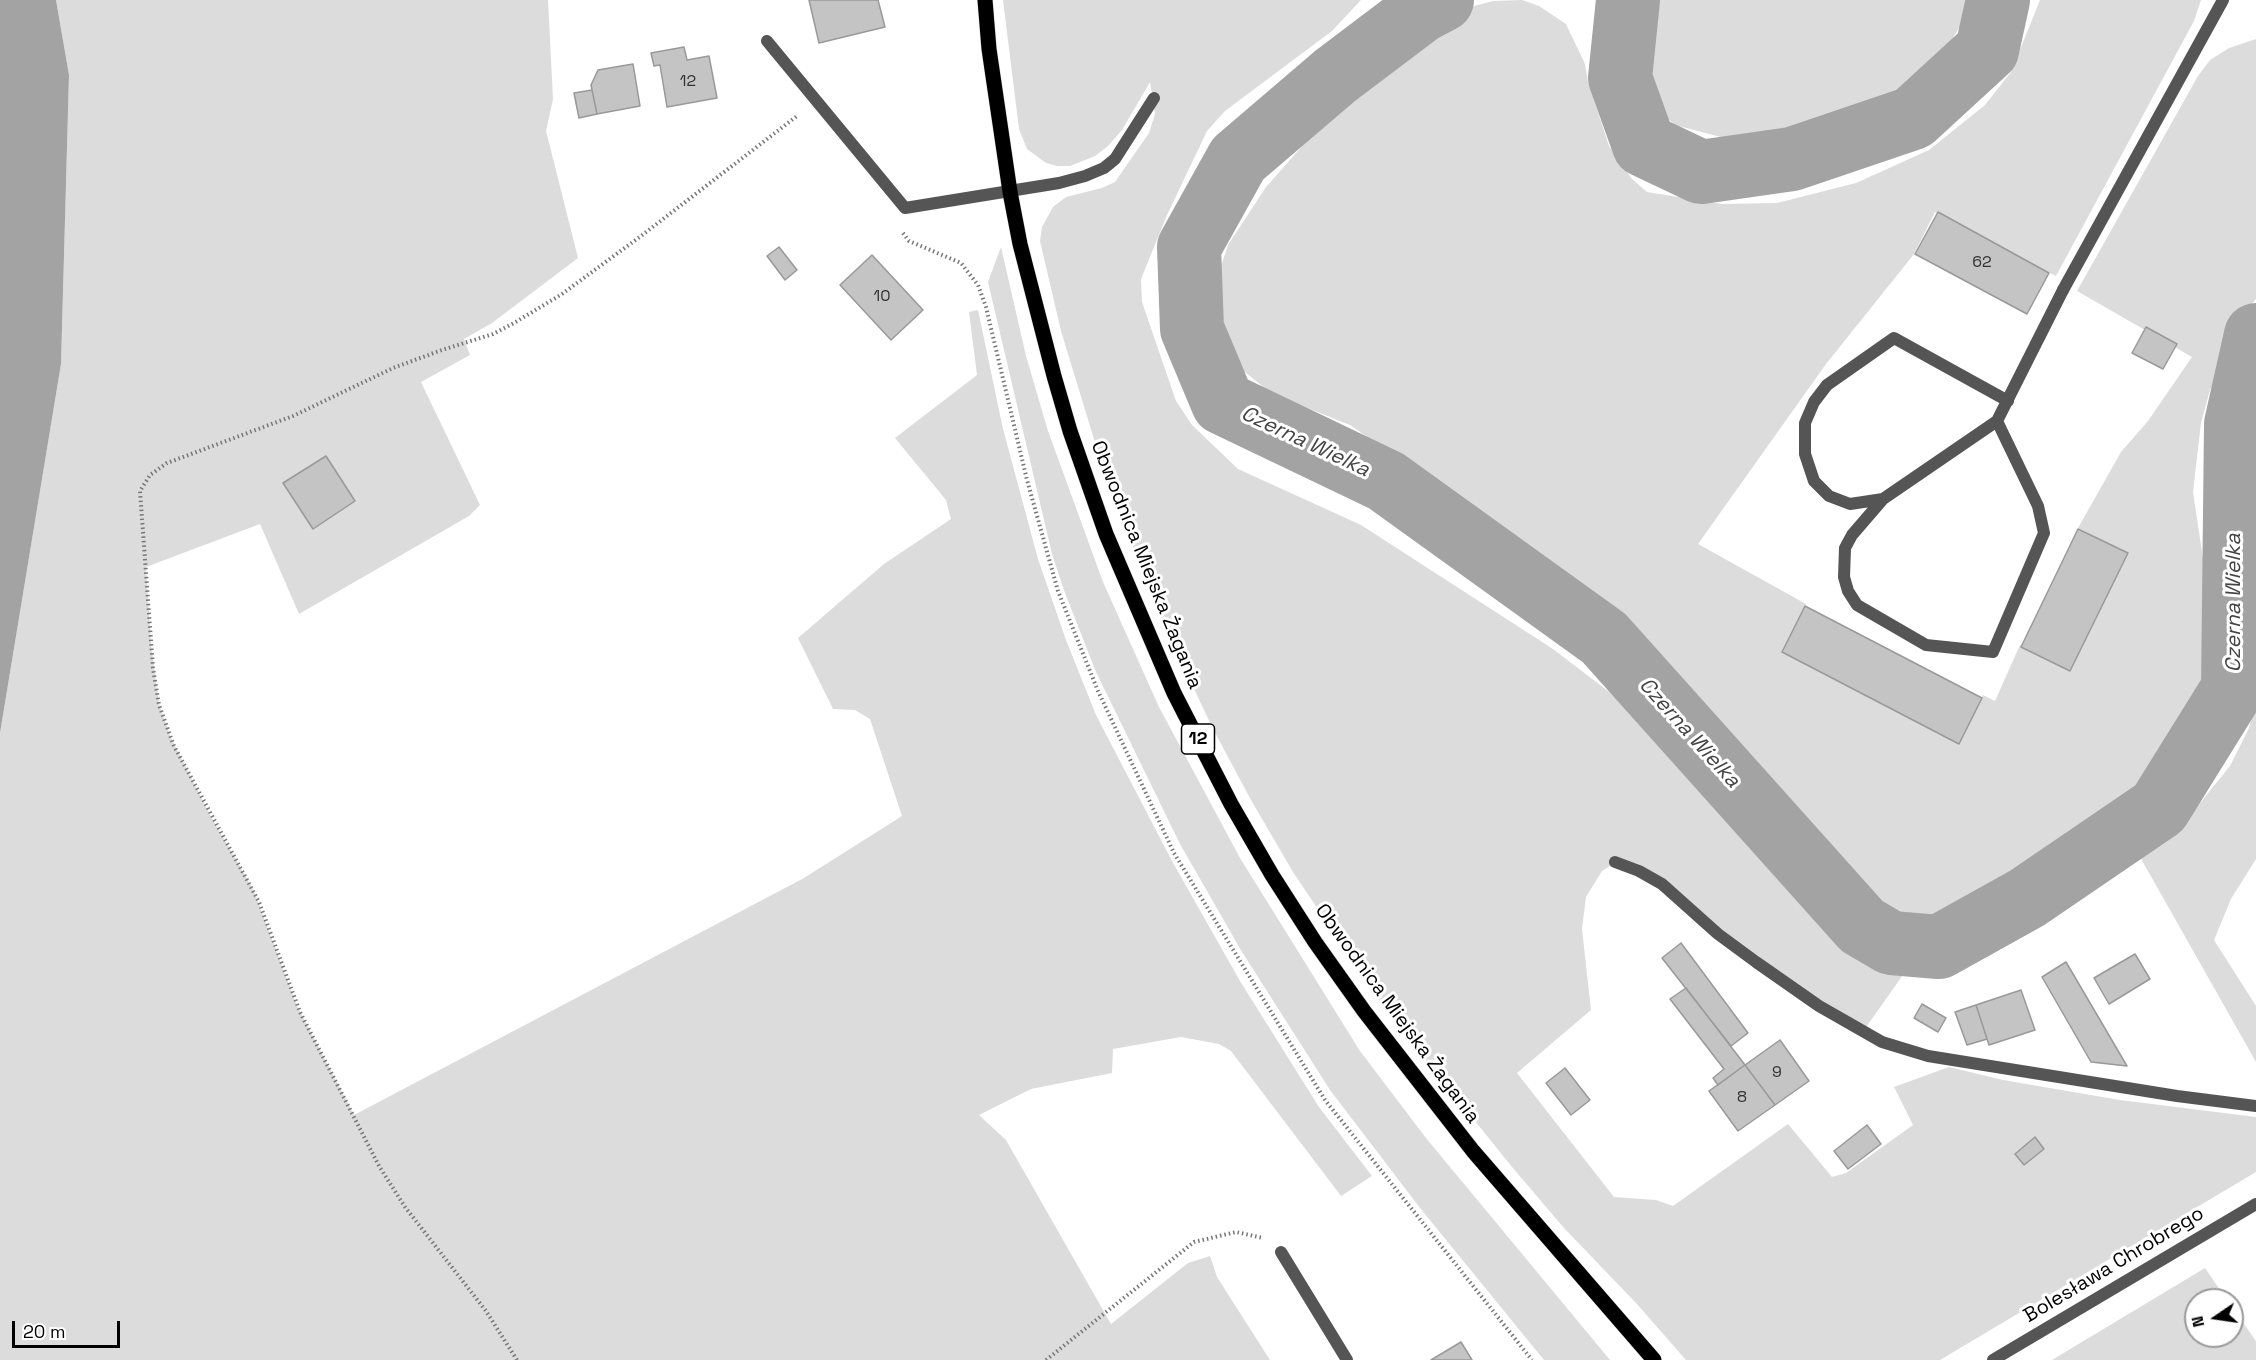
<!DOCTYPE html>
<meta charset="utf-8">
<style>
body{margin:0}
#map{position:relative;width:2256px;height:1360px;overflow:hidden;background:#fff;font-family:"Space Grotesk",sans-serif}
canvas{display:block}
.north{position:absolute;left:2184px;top:1288px;width:60px;height:60px;box-sizing:border-box;background:#fff;border:2px solid #999;border-radius:50%;rotate:257deg;font-size:16px;font-weight:700;line-height:24px;text-align:center;color:#000}
.north::after{content:'';display:block;margin:auto;width:21px;height:27px;background:#000;clip-path:polygon(50% 0,100% 100%,50% 72%,0 100%)}
.scale{position:absolute;left:12px;top:1321px;width:108px;height:27px;box-sizing:border-box;border:3px solid #000;border-top:0;padding-left:8px;font-size:18px;line-height:21px;white-space:nowrap;color:#000;-webkit-text-stroke:4px #fff;paint-order:stroke}
</style>
<div id="map">
<canvas width="2256" height="1360"></canvas>
<div class="north">N</div>
<div class="scale">20 m</div>
</div>
<script>
const c = document.querySelector('canvas').getContext('2d');
c.lineJoin = 'round';
function paint(path, color) {
  c.fillStyle = color;
  c.fill(path, 'evenodd');
}
function shape(rows) {
  const path = new Path2D();
  for (const r of rows) {
    path.moveTo(r[0], r[1]);
    for (let i = 2; i < r.length; i += 2) path.lineTo(r[i], r[i + 1]);
  }
  return path;
}
function trace(path, color, width, dash) {
  c.strokeStyle = color;
  c.lineWidth = width;
  c.lineCap = dash ? 'butt' : 'round';
  c.setLineDash(dash || []);
  c.stroke(path);
}
function label(font, color, halo, rows, align = 'center') {
  c.font = font + ' "Space Grotesk",sans-serif';
  c.lineWidth = 6;
  c.setLineDash([]);
  c.textBaseline = 'middle';
  c.strokeStyle = halo;
  c.fillStyle = color;
  for (const [text, x, y, turn = 0] of rows) {
    c.save();
    c.translate(x, y);
    c.rotate((+turn || 0) * Math.PI / 180);
    c.textAlign = isNaN(turn) ? turn : align;
    if (halo) c.strokeText(text, 0, 0);
    c.fillText(text, 0, 0);
    c.restore();
  }
}
const green = shape([
 [56,0,548,0,553,99,546,131,578,258,492,323,464,339,470,355,421,382,480,505,469,516,299,614,260,524,146,567,151,644,159,704,171,738,211,817,253,889,297,1006,354,1115,804,878,902,816,870,719,855,710,833,709,798,638,884,564,951,519,946,500,895,438,977,375,969,312,978,310,1003,429,1038,559,1066,640,1096,715,1172,861,1240,981,1319,1107,1372,1176,1341,1196,1231,1051,1219,1044,1181,1037,1113,1049,1112,1073,1031,1089,979,1115,1006,1140,1111,1324,1188,1263,1210,1256,1217,1277,1270,1360,0,1360,0,733,61,364,69,75],
 [1003,0,1361,0,1332,31,1225,111,1207,131,1167,215,1141,279,1142,302,1176,401,1192,425,1238,469,1361,525,1553,649,1608,691,1663,740,1836,935,1886,965,1905,972,1864,1030,1812,1002,1648,874,1612,865,1602,871,1586,897,1582,929,1591,1010,1517,1073,1614,1197,1656,1200,1673,1206,1788,1124,1832,1177,1846,1173,1913,1125,1894,1087,1949,1067,2003,1080,2120,1100,2256,1117,2256,1172,1940,1360,1686,1360,1636,1303,1564,1228,1512,1167,1385,1009,1293,872,1251,800,1213,729,1169,636,1108,485,1061,331,1040,241,1042,227,1053,207,1066,197,1102,188,1115,182,1149,133,1155,114,1150,82,1122,130,1108,146,1095,156,1070,166,1057,166,1046,163,1027,149,1019,129],
 [1522,0,1539,6,1566,24,1585,64,1588,82,1609,146,1632,179,1647,192,1722,204,1777,203,1856,183,1929,150,1985,105,2011,72,2040,0,2201,0,2194,21,2056,276,1935,212,1914,254,1826,364,1698,544,1806,604,1782,652,1959,744,1983,695,1995,701,2020,645,2070,671,2127,553,2078,528,2121,452,2148,421,2192,357,2077,291,2198,76,2210,60,2229,48,2256,39,2256,299,2230,332,2219,373,2210,390,2201,423,2193,492,2209,599,2208,684,2166,764,2097,833,2036,871,2012,874,1948,914,1914,923,1881,914,1855,890,1819,842,1675,678,1604,613,1514,539,1350,425,1272,394,1240,368,1229,350,1222,313,1218,275,1228,245,1266,187,1328,117,1427,35,1474,6,1493,1],
 [1660,0,1976,0,1934,69,1891,102,1813,128,1732,140,1675,125,1661,113,1650,87,1652,33],
 [1001,247,1026,356,1048,431,1103,582,1159,707,1240,858,1360,1051,1426,1138,1610,1360,1544,1360,1420,1208,1330,1090,1242,952,1180,844,1096,672,1065,593,1052,554,988,282],
 [2256,697,2256,859,2231,899,2214,940,2256,1006,2256,1062,2140,857,2192,813,2230,766,2249,728],
 [2205,1268,2227,1300,2196,1300,2196,1336,2232,1336,2232,1307,2256,1341,2256,1360,2052,1360]
]);
const water = shape([
 [0,0,56,0,69,75,61,364,0,733]
]);
const river = shape([
 [1442,0,1421,11,1335,76,1238,159,1189,247,1192,329,1223,403,1386,481,1604,638,1862,926,1891,943,1939,947,2027,898,2159,808,2233,689,2236,424,2256,335],
 [1628,0,1620,78,1644,145,1701,172,1792,159,1913,118,1987,50,1998,0]
]);
const building = shape([
 [809,0,878,0,885,27,819,43,809,0],
 [684,47,687,60,709,56,717,98,667,107,660,65,654,66,651,53,684,47],
 [633,64,640,106,597,114,591,85,598,70,633,64],
 [592,90,597,114,579,118,574,93,592,90],
 [1938,212,2049,273,2027,314,1915,254,1938,212],
 [779,247,797,270,785,280,767,256,779,247],
 [872,255,923,310,891,340,840,285,872,255],
 [2146,327,2177,344,2163,369,2132,353,2146,327],
 [326,456,355,501,313,529,283,483,326,456],
 [2078,529,2128,553,2070,671,2021,647,2078,529],
 [1805,606,1982,698,1959,744,1782,652,1805,606],
 [1681,943,1748,1033,1731,1046,1662,958,1681,943],
 [2135,954,2150,979,2109,1004,2094,978,2135,954],
 [2066,962,2127,1066,2091,1062,2042,977,2066,962],
 [1686,988,1745,1065,1718,1085,1713,1078,1724,1069,1670,999,1686,988],
 [2021,990,2035,1030,1989,1045,1976,1005,2021,990],
 [1922,1004,1946,1018,1938,1032,1914,1018,1922,1004],
 [1976,1005,1987,1039,1967,1045,1955,1012,1976,1005],
 [1780,1040,1809,1081,1775,1105,1745,1065,1780,1040],
 [1745,1065,1775,1105,1738,1131,1709,1091,1745,1065],
 [1565,1068,1590,1100,1571,1115,1546,1083,1565,1068],
 [1867,1125,1881,1144,1848,1169,1834,1151,1867,1125],
 [2035,1137,2044,1149,2024,1165,2015,1154,2035,1137],
 [1461,1342,1472,1360,1431,1360,1461,1342]
]);
const path = shape([
 [903,233,909,241,961,263,978,285,986,307,1027,480,1058,591,1098,691,1174,853,1325,1100,1532,1360],
 [517,1360,486,1311,405,1207,379,1166,300,1012,259,902,174,746,159,705,153,668,140,491,150,475,167,463,293,416,393,368,442,350,493,334,514,323,562,294,641,236,797,116],
 [1046,1360,1194,1242,1236,1232,1263,1238]
]);
const service = shape([
 [767,41,905,208,1059,183,1085,176,1104,168,1115,159,1154,98],
 [1997,421,1883,499,1850,504,1829,496,1814,481,1805,454,1805,423,1814,402,1827,385,1894,338,2008,401],
 [1883,499,1852,535,1845,548,1844,577,1848,591,1857,605,1926,645,1993,652,2044,533,2038,506,1997,421,2063,290],
 [1281,1252,1347,1360]
]);
const minor = shape([
 [2063,290,2223,0],
 [1615,862,1639,871,1662,884,1718,934,1756,962,1819,1006,1882,1042,1928,1056,2177,1096,2256,1106],
 [1993,1360,2256,1204]
]);
const primary = shape([
 [985,0,989,49,1010,192,1020,244,1054,376,1070,431,1106,534,1174,693,1231,804,1272,875,1315,942,1364,1011,1473,1151,1654,1360]
]);
const numberNames = [
 ["12",688,82],
 ["62",1982,263],
 ["10",882,297],
 ["9",1777,1073],
 ["8",1742,1098]
];
const shields = [
 [1198,739,33]
];
const shieldNames = [
 ["12",1198,739]
];
const streetNames = [
 ["Obwodnica Miejska Żagania",1146,565,68],
 ["Obwodnica Miejska Żagania",1397,1014,54],
 ["Bolesława Chrobrego",2114,1265,-31]
];
const waterNames = [
 ["Czerna Wielka",1305,442,25],
 ["Czerna Wielka",2234,603,-90],
 ["Czerna Wielka",1689,733,48]
];
paint(green, '#dcdcdc');
paint(water, '#a3a3a3');
trace(river, '#a3a3a3', 64);
paint(building, '#c4c4c4');
trace(building, '#999', 1.5);
trace(primary, '#dbdbdb', 16);
trace(path, '#777', 4, [1.5, 3]);
trace(service, '#555', 12);
trace(minor, '#555', 12);
trace(primary, '#000', 15);
label('16px', '#313131', null, numberNames);
for (const [x, y, w] of shields) {
  const box = new Path2D();
  box.roundRect(x - w / 2, y - 15, w, 30, 4.5);
  c.fillStyle = '#fff';
  c.fill(box);
  trace(box, '#000', 1.5);
}
label('bold 18px', '#000', null, shieldNames);
label('20px', '#000', '#fff', streetNames);
label('italic 21px', '#444', '#fff', waterNames);
</script>
